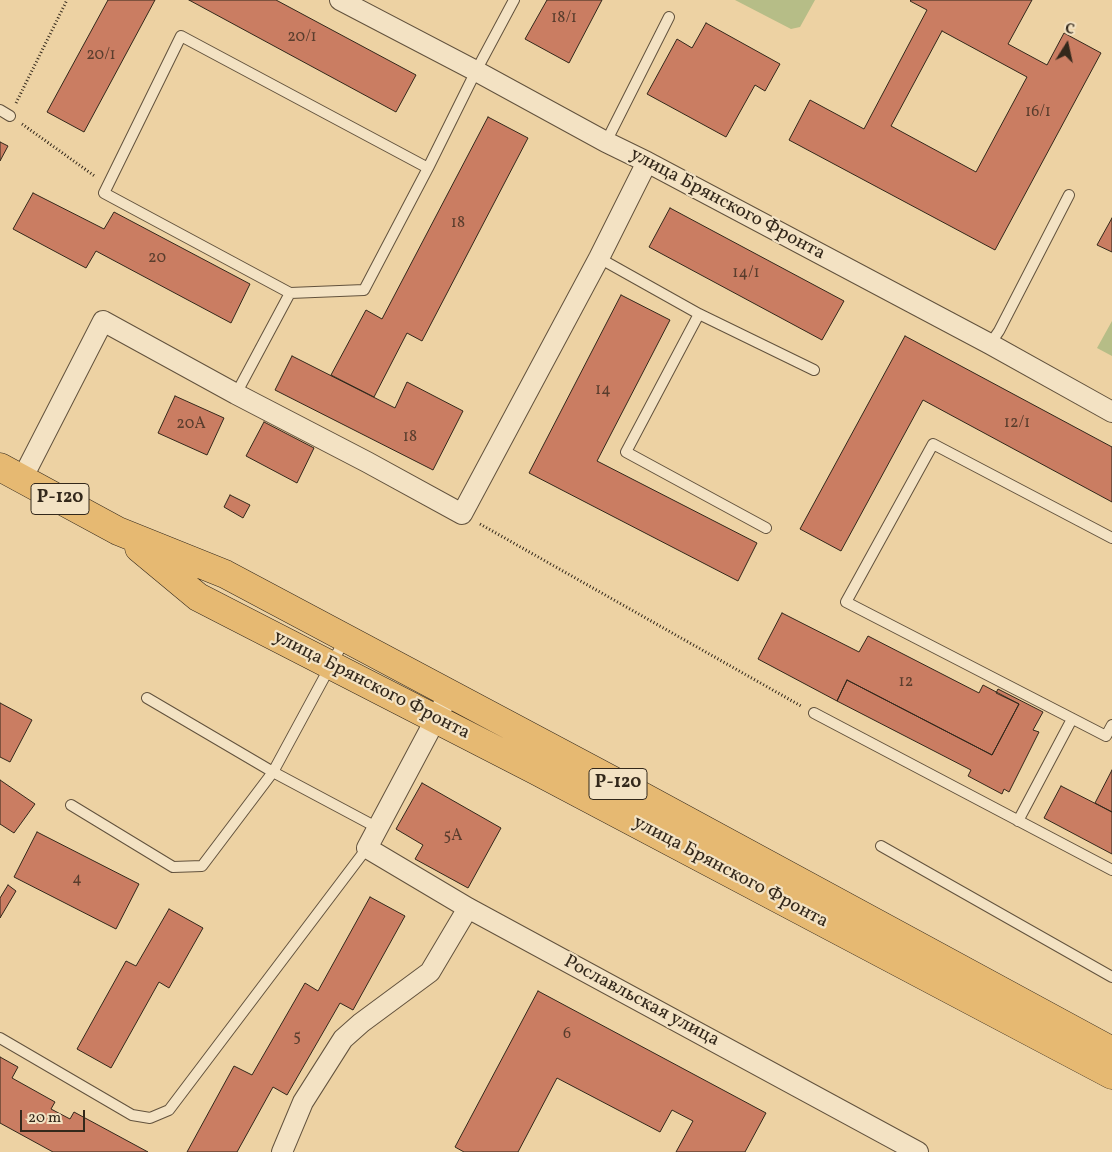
<!DOCTYPE html>
<meta charset="utf-8">
<style>
body{margin:0}
#map{position:relative;width:1112px;height:1152px;overflow:hidden;background:#edd2a3;font-family:Vollkorn,serif}
canvas{display:block}
.north{position:absolute;left:1042px;top:20px;width:50px;height:50px;-webkit-text-stroke:4px #f3e2c3;paint-order:stroke;rotate:10deg;font-size:14px;font-weight:700;line-height:20px;text-align:center;color:#33281b}
.north::after{content:'';display:block;margin:auto;width:18px;height:22px;background:#33281b;clip-path:polygon(50% 0,100% 100%,50% 72%,0 100%)}
.scale{position:absolute;left:20px;top:1110px;width:65px;height:22px;box-sizing:border-box;border:2px solid #33281b;border-top:0;padding-left:6px;font-size:15px;line-height:18px;white-space:nowrap;color:#33281b;-webkit-text-stroke:4px #f3e2c3;paint-order:stroke}
</style>
<div id="map">
<canvas width="1112" height="1152"></canvas>
<div class="north">С</div>
<div class="scale">20 m</div>
</div>
<script>
const c = document.querySelector('canvas').getContext('2d');
c.lineJoin = 'round';
function paint(path, color) {
  c.fillStyle = color;
  c.fill(path, 'evenodd');
}
function shape(rows) {
  const path = new Path2D();
  for (const r of rows) {
    path.moveTo(r[0], r[1]);
    for (let i = 2; i < r.length; i += 2) path.lineTo(r[i], r[i + 1]);
  }
  return path;
}
function trace(path, color, width, dash) {
  c.strokeStyle = color;
  c.lineWidth = width;
  c.lineCap = dash ? 'butt' : 'round';
  c.setLineDash(dash || []);
  c.stroke(path);
}
function label(font, color, halo, rows, align = 'center') {
  c.font = font + ' Vollkorn,serif';
  c.lineWidth = 4.5;
  c.setLineDash([]);
  c.textBaseline = 'middle';
  c.strokeStyle = halo;
  c.fillStyle = color;
  for (const [text, x, y, turn = 0] of rows) {
    c.save();
    c.translate(x, y);
    c.rotate((+turn || 0) * Math.PI / 180);
    c.textAlign = isNaN(turn) ? turn : align;
    if (halo) c.strokeText(text, 0, 0);
    c.fillText(text, 0, 0);
    c.restore();
  }
}
const green = shape([
 [735,0,815,0,800,27,791,29],
 [1112,321,1112,356,1097,348]
]);
const building = shape([
 [108,0,155,0,84,132,47,112,108,0],
 [189,0,276,0,416,75,396,112,189,0],
 [547,0,602,0,569,63,525,39,547,0],
 [911,0,1032,0,1008,44,1047,65,1064,33,1101,53,995,250,789,140,810,100,864,129,927,10,910,1,911,0],
 [942,31,1027,77,976,172,891,126,942,31],
 [706,23,780,64,765,91,755,85,726,137,647,94,677,39,692,48,706,23],
 [488,117,528,138,422,341,407,333,374,397,331,375,366,310,382,319,488,117],
 [0,142,8,146,0,161,0,142],
 [33,193,104,229,114,212,250,284,231,323,96,251,86,268,13,229,33,193],
 [670,208,844,301,822,340,649,247,670,208],
 [1112,218,1112,252,1097,245,1112,218],
 [621,295,670,320,597,461,757,543,738,581,529,473,621,295],
 [905,336,1112,447,1112,502,923,400,841,551,800,529,905,336],
 [292,356,395,408,407,382,463,411,433,470,275,390,292,356],
 [175,396,224,418,207,455,158,433,175,396],
 [264,422,314,448,297,483,246,456,264,422],
 [230,495,250,505,243,518,224,507,230,495],
 [782,613,859,652,868,636,979,693,983,685,1019,704,992,755,847,680,837,701,758,659,782,613],
 [847,680,992,755,1019,704,996,693,998,689,1043,712,1033,730,1039,732,1009,792,1004,789,1002,794,968,776,971,770,837,701,847,680],
 [0,703,32,720,10,762,0,757,0,703],
 [1112,770,1112,812,1095,803,1112,770],
 [0,780,35,804,14,833,0,824,0,780],
 [422,783,501,828,468,888,415,859,423,845,396,829,422,783],
 [1061,786,1112,812,1112,854,1044,818,1061,786],
 [37,832,139,884,116,929,14,877,37,832],
 [8,885,16,891,0,918,0,898,8,885],
 [370,897,405,916,353,1010,340,1003,287,1095,273,1087,237,1152,187,1152,234,1066,252,1075,305,983,318,991,370,897],
 [169,909,203,928,169,988,159,982,111,1068,77,1049,126,961,136,966,169,909],
 [538,991,766,1113,745,1152,676,1152,693,1121,672,1110,660,1132,557,1078,518,1152,464,1152,455,1147,538,991],
 [0,1057,18,1067,12,1078,55,1102,51,1109,70,1119,74,1112,148,1152,53,1152,0,1123,0,1057]
]);
const path = shape([
 [16,103,67,0],
 [22,124,96,177],
 [480,524,801,706]
]);
const service = shape([
 [0,110,10,116],
 [606,142,669,17],
 [599,258,699,314,814,370],
 [290,293,104,193,181,36,428,168],
 [699,314,626,452,766,528],
 [990,344,999,331,1069,195],
 [236,394,290,293,364,290,428,168,476,71,514,0],
 [1112,538,933,444,846,602,1106,736,1112,725],
 [147,698,273,772,345,639],
 [814,713,1112,870],
 [71,805,173,867,202,866,273,772,378,828],
 [1018,821,1072,719],
 [881,846,1112,977],
 [0,1038,132,1115,150,1118,169,1110,367,848]
]);
const minor = shape([
 [340,0,476,71,606,142,647,162,990,344,1112,412],
 [22,479,103,321,236,394,367,462,462,514,599,258,647,162],
 [449,694,367,848,468,908,918,1152],
 [282,1152,303,1102,343,1039,361,1023,430,972,468,908]
]);
const primary = shape([
 [0,467,118,531,225,574,642,796,1112,1051],
 [139,548,198,597,535,770,1112,1075]
]);
const numberNames = [
 ["18/1",564,19],
 ["20/1",302,38],
 ["20/1",101,56],
 ["16/1",1038,113],
 ["18",458,224],
 ["20",157,259],
 ["14/1",746,274],
 ["14",603,391],
 ["12/1",1017,424],
 ["20А",191,425],
 ["18",410,438],
 ["12",906,683],
 ["5А",453,837],
 ["4",77,880],
 ["6",567,1035],
 ["5",297,1038]
];
const shields = [
 [60,499,58],
 [618,784,58]
];
const shieldNames = [
 ["Р-120",60,499],
 ["Р-120",618,784]
];
const streetNames = [
 ["улица Брянского Фронта",727,205,28],
 ["улица Брянского Фронта",371,686,27],
 ["улица Брянского Фронта",730,873,28],
 ["Рославльская улица",641,1002,28]
];
paint(green, '#b6bd87');
paint(building, '#ca7d62');
trace(building, '#33281b', 1);
trace(service, '#62523d', 12);
trace(minor, '#62523d', 22);
trace(primary, '#33281b', 29);
trace(path, '#33281b', 3, [1, 2.5]);
trace(service, '#f3e2c3', 10);
trace(minor, '#f3e2c3', 20);
trace(primary, '#e6b972', 28);
label('16px', '#593d2d', null, numberNames);
for (const [x, y, w] of shields) {
  const box = new Path2D();
  box.roundRect(x - w / 2, y - 15.5, w, 31, 4);
  c.fillStyle = '#f3e2c3';
  c.fill(box);
  trace(box, '#33281b', 1);
}
label('bold 18px', '#33281b', null, shieldNames);
label('19px', '#33281b', '#f3e2c3', streetNames);
</script>
